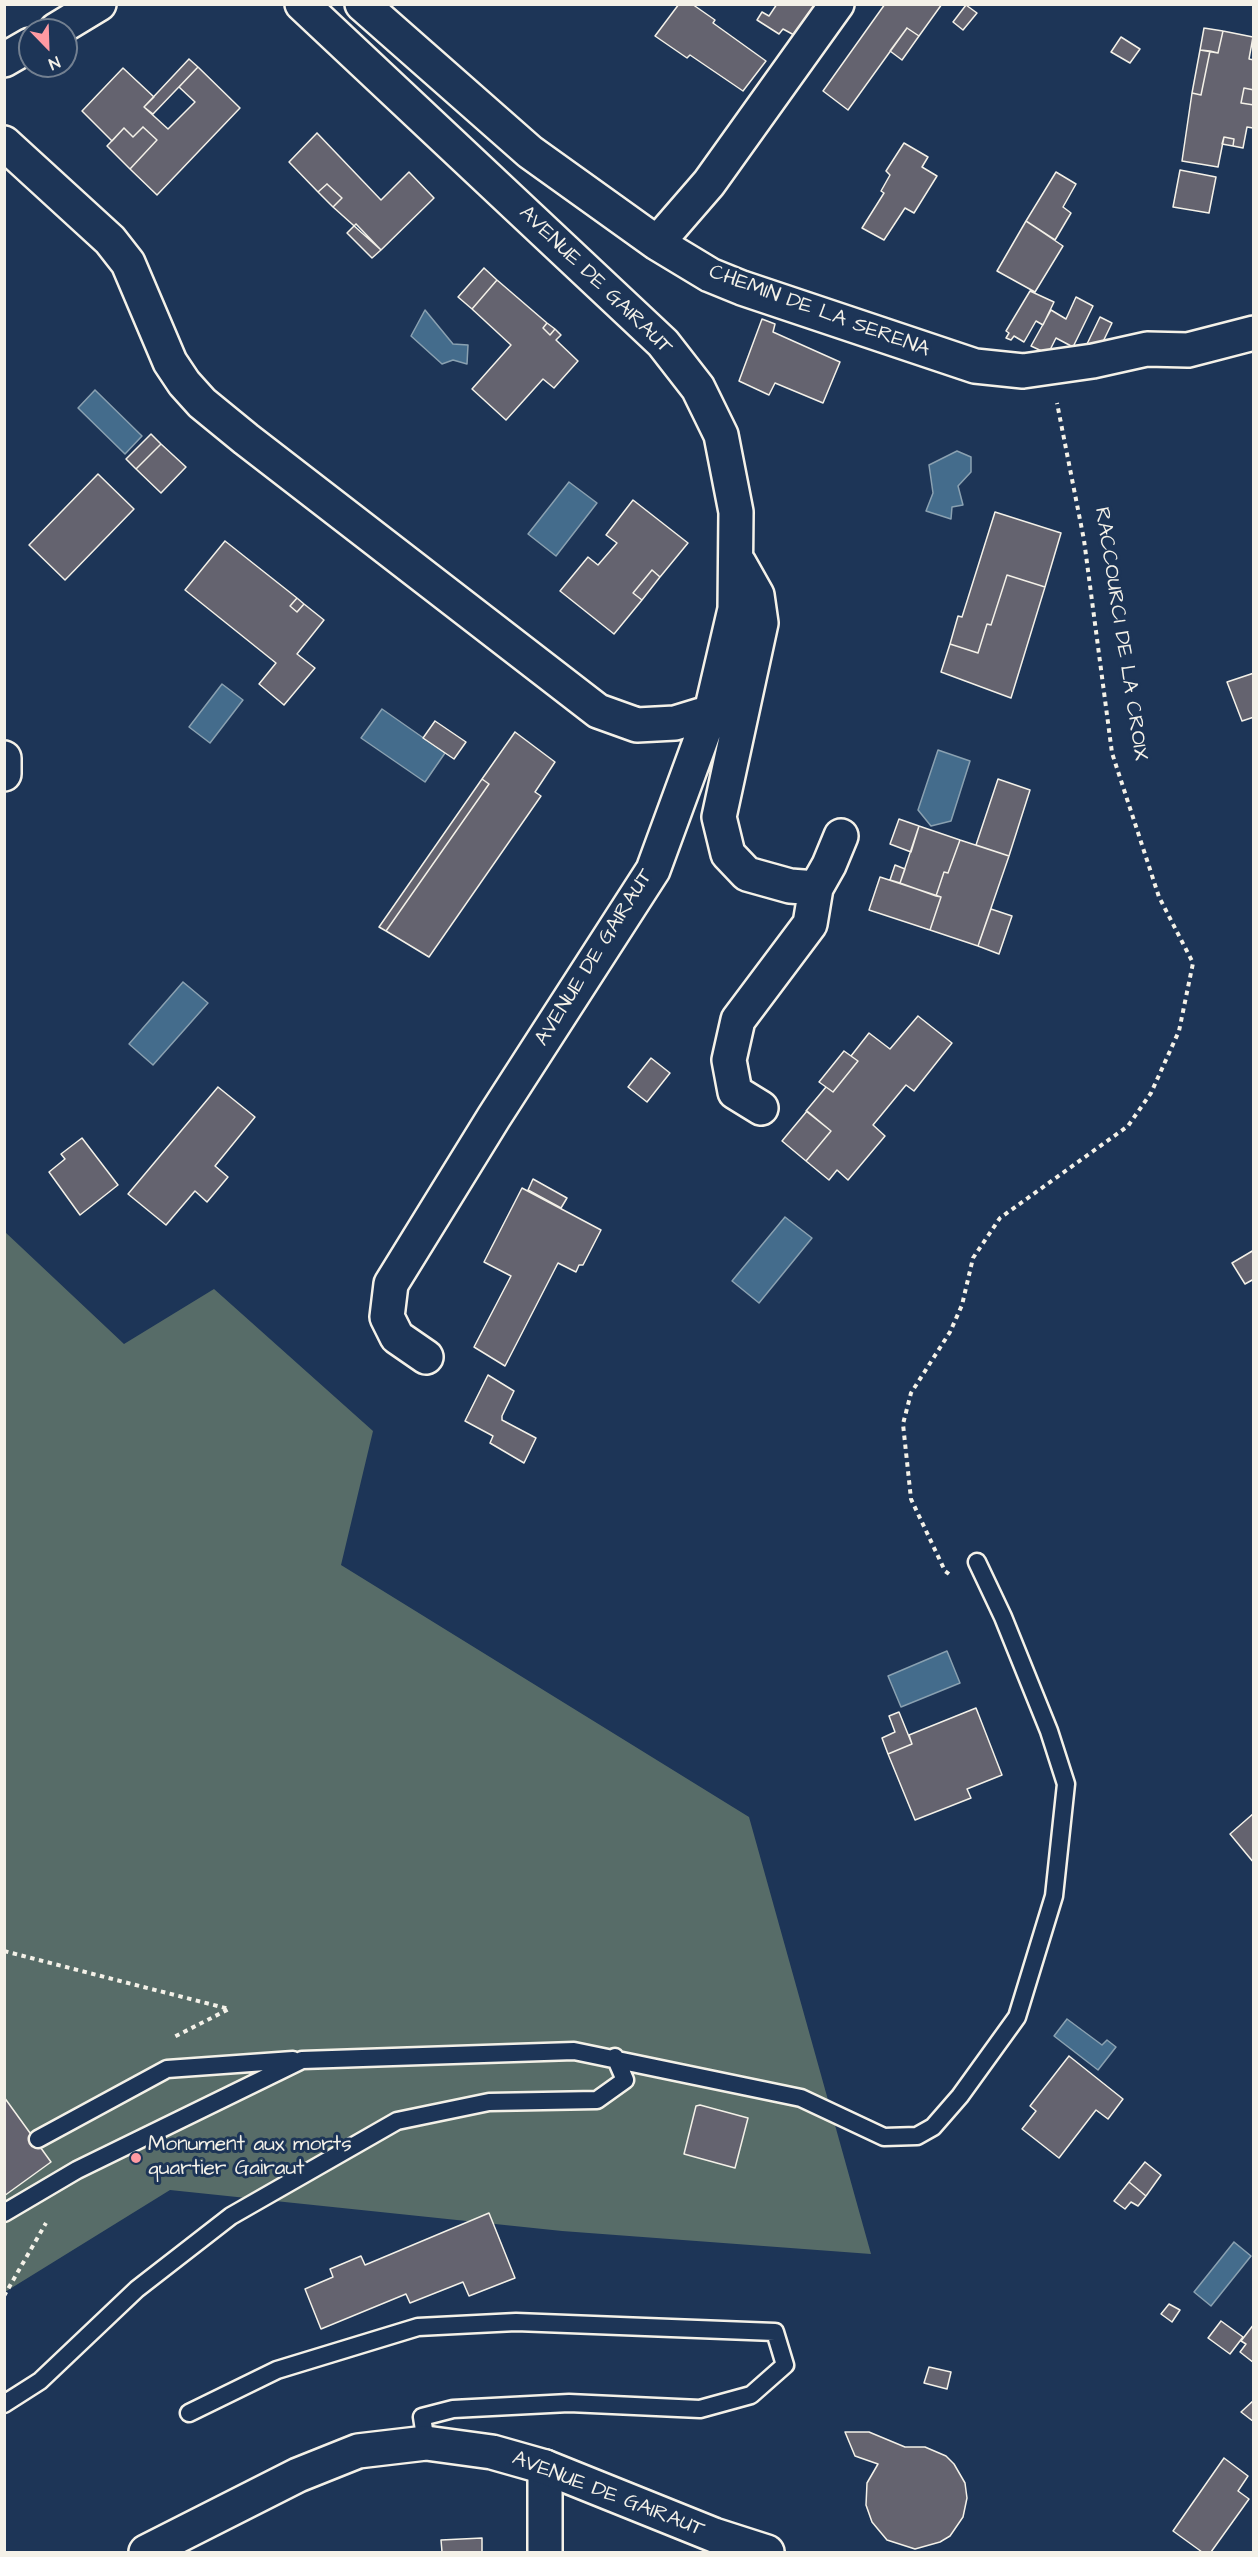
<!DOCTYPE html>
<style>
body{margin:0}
#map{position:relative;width:1258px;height:2557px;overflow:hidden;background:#1d3557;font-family:"Architects Daughter",sans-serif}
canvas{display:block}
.frame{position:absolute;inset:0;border:6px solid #f4f1e8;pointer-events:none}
.north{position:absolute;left:18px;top:18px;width:60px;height:60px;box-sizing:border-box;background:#1d3557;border:2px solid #738091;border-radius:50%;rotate:157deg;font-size:16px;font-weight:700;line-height:24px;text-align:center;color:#f4f1e8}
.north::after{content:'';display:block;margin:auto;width:21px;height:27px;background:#ff9aa2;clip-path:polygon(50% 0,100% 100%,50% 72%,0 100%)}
</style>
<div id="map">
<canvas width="1258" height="2557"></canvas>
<div class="frame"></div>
<div class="north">N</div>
</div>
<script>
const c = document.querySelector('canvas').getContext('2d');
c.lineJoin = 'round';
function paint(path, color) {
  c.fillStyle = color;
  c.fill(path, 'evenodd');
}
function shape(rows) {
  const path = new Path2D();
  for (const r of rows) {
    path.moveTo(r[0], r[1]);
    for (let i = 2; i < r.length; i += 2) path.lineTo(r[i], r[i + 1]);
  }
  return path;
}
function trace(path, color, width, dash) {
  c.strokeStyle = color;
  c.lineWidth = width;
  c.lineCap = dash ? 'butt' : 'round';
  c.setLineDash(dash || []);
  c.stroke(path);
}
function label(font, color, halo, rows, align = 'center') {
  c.font = font + ' "Architects Daughter",sans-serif';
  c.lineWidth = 6;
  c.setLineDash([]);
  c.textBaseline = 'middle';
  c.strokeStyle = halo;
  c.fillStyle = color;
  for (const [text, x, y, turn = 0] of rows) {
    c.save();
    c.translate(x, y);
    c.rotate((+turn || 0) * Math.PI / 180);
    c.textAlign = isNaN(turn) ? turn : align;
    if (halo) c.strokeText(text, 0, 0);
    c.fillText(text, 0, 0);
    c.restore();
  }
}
const green = shape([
 [4,1231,124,1344,214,1289,373,1431,341,1565,749,1817,871,2254,562,2231,170,2190,5,2292]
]);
const water = shape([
 [425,310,453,344,468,345,467,364,453,360,442,364,411,336,425,310],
 [95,390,142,436,125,454,78,408,95,390],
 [957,451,971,457,971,472,958,486,963,505,952,507,951,519,926,511,933,493,929,465,957,451],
 [569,482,597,503,556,556,528,534,569,482],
 [222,684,243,700,210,743,189,727,222,684],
 [382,709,445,753,425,782,361,738,382,709],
 [938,750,970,761,951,821,931,826,918,810,938,750],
 [183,982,208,1003,153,1065,129,1044,183,982],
 [785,1217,812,1238,759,1303,732,1281,785,1217],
 [947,1651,960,1683,901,1707,888,1676,947,1651],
 [1067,2019,1102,2045,1107,2040,1116,2047,1098,2070,1054,2036,1067,2019],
 [1234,2242,1251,2256,1211,2306,1194,2292,1234,2242]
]);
const building = shape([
 [679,4,692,4,715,20,713,23,766,61,743,91,690,55,687,58,655,36,679,4],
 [777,4,816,4,794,35,783,29,779,34,757,20,762,12,769,16,777,4],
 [885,4,942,4,919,36,907,28,848,110,823,91,885,4],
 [966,5,977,13,963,30,953,22,966,5],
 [907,28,919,36,902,60,890,51,907,28],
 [1204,28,1223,31,1218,53,1200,50,1204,28],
 [1223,31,1253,37,1249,59,1254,60,1254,90,1244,88,1241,103,1254,105,1254,123,1253,128,1247,127,1243,148,1233,146,1234,139,1224,137,1218,167,1182,161,1192,93,1201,95,1210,51,1218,53,1223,31],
 [1121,37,1140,49,1130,63,1111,52,1121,37],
 [1200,50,1210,51,1201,95,1192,93,1200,50],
 [189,59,198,67,153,114,144,107,189,59],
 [198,67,240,108,157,195,130,169,157,140,143,127,133,137,124,128,112,141,82,111,123,68,154,97,144,107,168,129,195,102,179,87,198,67],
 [1244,88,1254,90,1254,105,1241,103,1244,88],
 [143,127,157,140,130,169,107,146,124,128,133,137,143,127],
 [317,133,381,200,409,172,434,198,381,250,333,207,342,198,327,184,318,192,289,162,317,133],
 [1224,137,1234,139,1233,146,1222,144,1224,137],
 [904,143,928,157,922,167,937,176,914,213,905,208,884,240,862,228,884,193,881,191,890,175,886,171,904,143],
 [1180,170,1216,177,1209,213,1173,207,1180,170],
 [1056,172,1076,184,1063,207,1071,213,1055,240,1026,221,1056,172],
 [327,184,342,198,333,207,318,192,327,184],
 [1026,221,1063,246,1035,292,997,271,1026,221],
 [356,224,381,250,372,258,347,233,356,224],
 [484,268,497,280,472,309,458,297,484,268],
 [497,280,547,323,543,328,550,335,555,329,561,335,556,340,578,361,554,388,543,379,506,420,472,389,511,345,472,309,497,280],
 [1030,291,1054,302,1043,325,1036,321,1024,342,1014,336,1011,340,1006,338,1009,333,1006,331,1030,291],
 [1076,297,1093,306,1073,347,1056,338,1048,354,1031,346,1051,310,1066,319,1076,297],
 [1100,317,1112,323,1099,350,1087,344,1100,317],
 [762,319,775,324,773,332,840,362,823,403,775,383,769,395,739,381,762,319],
 [547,323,555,329,550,335,543,328,547,323],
 [151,434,161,444,136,469,126,459,151,434],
 [161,444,186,467,161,493,136,469,161,444],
 [98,474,134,509,65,580,29,545,98,474],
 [633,500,688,543,660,577,652,570,633,593,642,600,614,634,560,591,588,557,598,565,617,543,606,535,633,500],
 [995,512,1061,533,1045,587,1007,575,991,625,987,624,978,653,950,644,958,616,962,617,995,512],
 [225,541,297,598,290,606,297,612,304,604,324,620,297,654,315,668,284,705,259,684,276,663,185,590,225,541],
 [652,570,660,577,642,600,633,593,652,570],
 [1007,575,1045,587,1011,698,941,672,950,644,978,653,987,624,991,625,1007,575],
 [297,598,304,604,297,612,290,606,297,598],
 [1254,673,1254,717,1242,721,1227,682,1254,673],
 [435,721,466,742,454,759,423,738,435,721],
 [515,732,555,762,535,792,541,796,429,957,386,931,489,784,482,779,515,732],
 [482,779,489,784,386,931,379,927,482,779],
 [998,779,1030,790,1009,856,976,845,998,779],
 [899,819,919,826,911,852,890,844,899,819],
 [919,826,960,840,948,873,944,872,936,896,900,883,919,826],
 [960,840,1009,856,978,946,930,930,941,897,936,896,944,872,948,873,960,840],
 [895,865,905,869,900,883,890,880,895,865],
 [880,877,941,897,930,930,869,910,880,877],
 [991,909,1012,916,999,954,978,946,991,909],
 [918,1016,952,1043,914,1091,906,1085,873,1125,885,1136,848,1180,837,1170,829,1180,806,1161,831,1131,806,1111,826,1087,833,1092,858,1061,851,1056,869,1033,890,1049,918,1016],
 [844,1051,858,1061,833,1092,819,1082,844,1051],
 [651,1058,670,1073,647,1102,628,1087,651,1058],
 [218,1087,255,1117,215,1166,228,1177,207,1202,195,1191,166,1225,128,1194,218,1087],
 [807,1111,831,1131,806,1161,782,1141,807,1111],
 [82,1138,118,1185,80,1215,49,1172,65,1159,61,1154,82,1138],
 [533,1179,567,1198,561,1208,528,1190,533,1179],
 [522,1188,601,1230,583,1265,579,1265,576,1272,558,1263,505,1366,474,1347,511,1276,484,1262,522,1188],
 [1254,1250,1254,1279,1245,1284,1232,1263,1254,1250],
 [488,1375,514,1391,502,1416,502,1420,536,1438,524,1463,490,1443,493,1436,465,1421,488,1375],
 [976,1708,1002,1775,967,1789,971,1798,915,1820,888,1754,912,1744,909,1735,976,1708],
 [899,1712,912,1744,888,1754,882,1738,895,1732,889,1716,899,1712],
 [1254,1813,1254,1863,1230,1834,1254,1813],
 [1069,2056,1123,2099,1108,2119,1096,2110,1059,2158,1022,2129,1036,2111,1030,2106,1069,2056],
 [4,2097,51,2162,4,2196,4,2097],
 [700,2105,748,2118,735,2168,684,2154,696,2106,700,2105],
 [1145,2162,1161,2175,1146,2196,1129,2182,1145,2162],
 [1129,2182,1146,2196,1138,2206,1131,2202,1125,2209,1114,2201,1129,2182],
 [489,2213,515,2278,469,2296,463,2282,410,2303,406,2294,321,2329,305,2289,333,2277,330,2269,361,2256,365,2265,489,2213],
 [1169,2304,1180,2310,1172,2322,1161,2314,1169,2304],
 [1221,2321,1243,2337,1230,2354,1208,2338,1221,2321],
 [1254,2324,1254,2363,1240,2352,1246,2344,1241,2341,1254,2324],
 [929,2367,951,2372,947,2389,924,2383,929,2367],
 [1254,2400,1254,2422,1241,2412,1254,2400],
 [845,2432,869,2432,905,2447,925,2447,946,2456,954,2464,965,2483,967,2498,963,2517,950,2536,940,2542,915,2549,887,2540,872,2522,866,2505,867,2483,878,2464,855,2456,845,2432],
 [1224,2458,1248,2476,1238,2491,1249,2499,1211,2552,1202,2552,1173,2531,1224,2458],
 [482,2538,482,2552,442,2552,441,2540,482,2538]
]);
const path = shape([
 [949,1574,945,1571,911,1499,903,1424,911,1393,950,1332,962,1305,973,1258,1000,1218,1128,1126,1151,1093,1179,1031,1193,963,1159,897,1112,753,1084,540,1057,403],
 [4,1951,229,2009,172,2038],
 [4,2296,46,2223]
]);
const lane = shape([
 [38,2139,167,2069,293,2060],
 [4,2213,77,2170,302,2060,574,2051,801,2098,884,2137,917,2136,933,2127,960,2096,1017,2017,1054,1896,1066,1784,1049,1731,1003,1617,977,1562],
 [4,2404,40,2381,137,2289,231,2216,397,2121,489,2102,597,2100,625,2080,615,2057],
 [189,2413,277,2370,418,2327,516,2322,775,2332,785,2365,751,2395,700,2409,569,2403,453,2409,422,2417,426,2443]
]);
const street = shape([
 [302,4,663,343,698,388,721,435,736,512,735,609,711,712,653,870,494,1117,391,1284,387,1317,397,1337,426,1357],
 [362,4,530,152,657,243,710,275,742,288,975,366,1023,371,1093,361,1147,349,1188,350,1254,333],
 [56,30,99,4],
 [4,60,30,45],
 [4,143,110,240,128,263,170,362,184,383,202,403,246,439,598,711,637,725,675,723,711,712],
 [657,243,709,183,837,4],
 [739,563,757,595,761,623,719,817,728,854,747,874,790,886,816,888,829,865,841,836],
 [4,758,4,774],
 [761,1108,735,1092,729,1060,738,1020,810,924,816,888],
 [545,2552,545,2467]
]);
const secondary = shape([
 [146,2552,298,2475,358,2451,426,2443,492,2452,545,2467,714,2535,767,2552]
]);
const markers = [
 [136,2158,6,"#ff9aa2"]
];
const streetNames = [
 ["AVENUE DE GAIRAUT",595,281,44],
 ["CHEMIN DE LA SERENA",819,312,20],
 ["RACCOURCI DE LA CROIX",1120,634,81],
 ["AVENUE DE GAIRAUT",595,958,-58],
 ["AVENUE DE GAIRAUT",608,2495,21]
];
const poiNames = [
 ["Monument aux morts",148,2146],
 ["quartier Gairaut",148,2170]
];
paint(green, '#576c68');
paint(water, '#446c8c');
trace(water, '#8aa1b1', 1.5);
paint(building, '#64636f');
trace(building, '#f4f1e8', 1.5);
trace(lane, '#f4f1e8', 21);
trace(street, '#f4f1e8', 38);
trace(secondary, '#f4f1e8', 38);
trace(path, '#f4f1e8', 4, [4.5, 4.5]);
trace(lane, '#1d3557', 16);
trace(street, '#1d3557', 33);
trace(secondary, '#1d3557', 33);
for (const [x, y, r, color] of markers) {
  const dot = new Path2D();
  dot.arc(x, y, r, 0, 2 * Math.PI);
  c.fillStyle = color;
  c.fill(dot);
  trace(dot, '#1d3557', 2);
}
label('21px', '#f4f1e8', '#1d3557', streetNames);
label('21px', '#f4f1e8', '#1d3557', poiNames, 'left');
</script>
